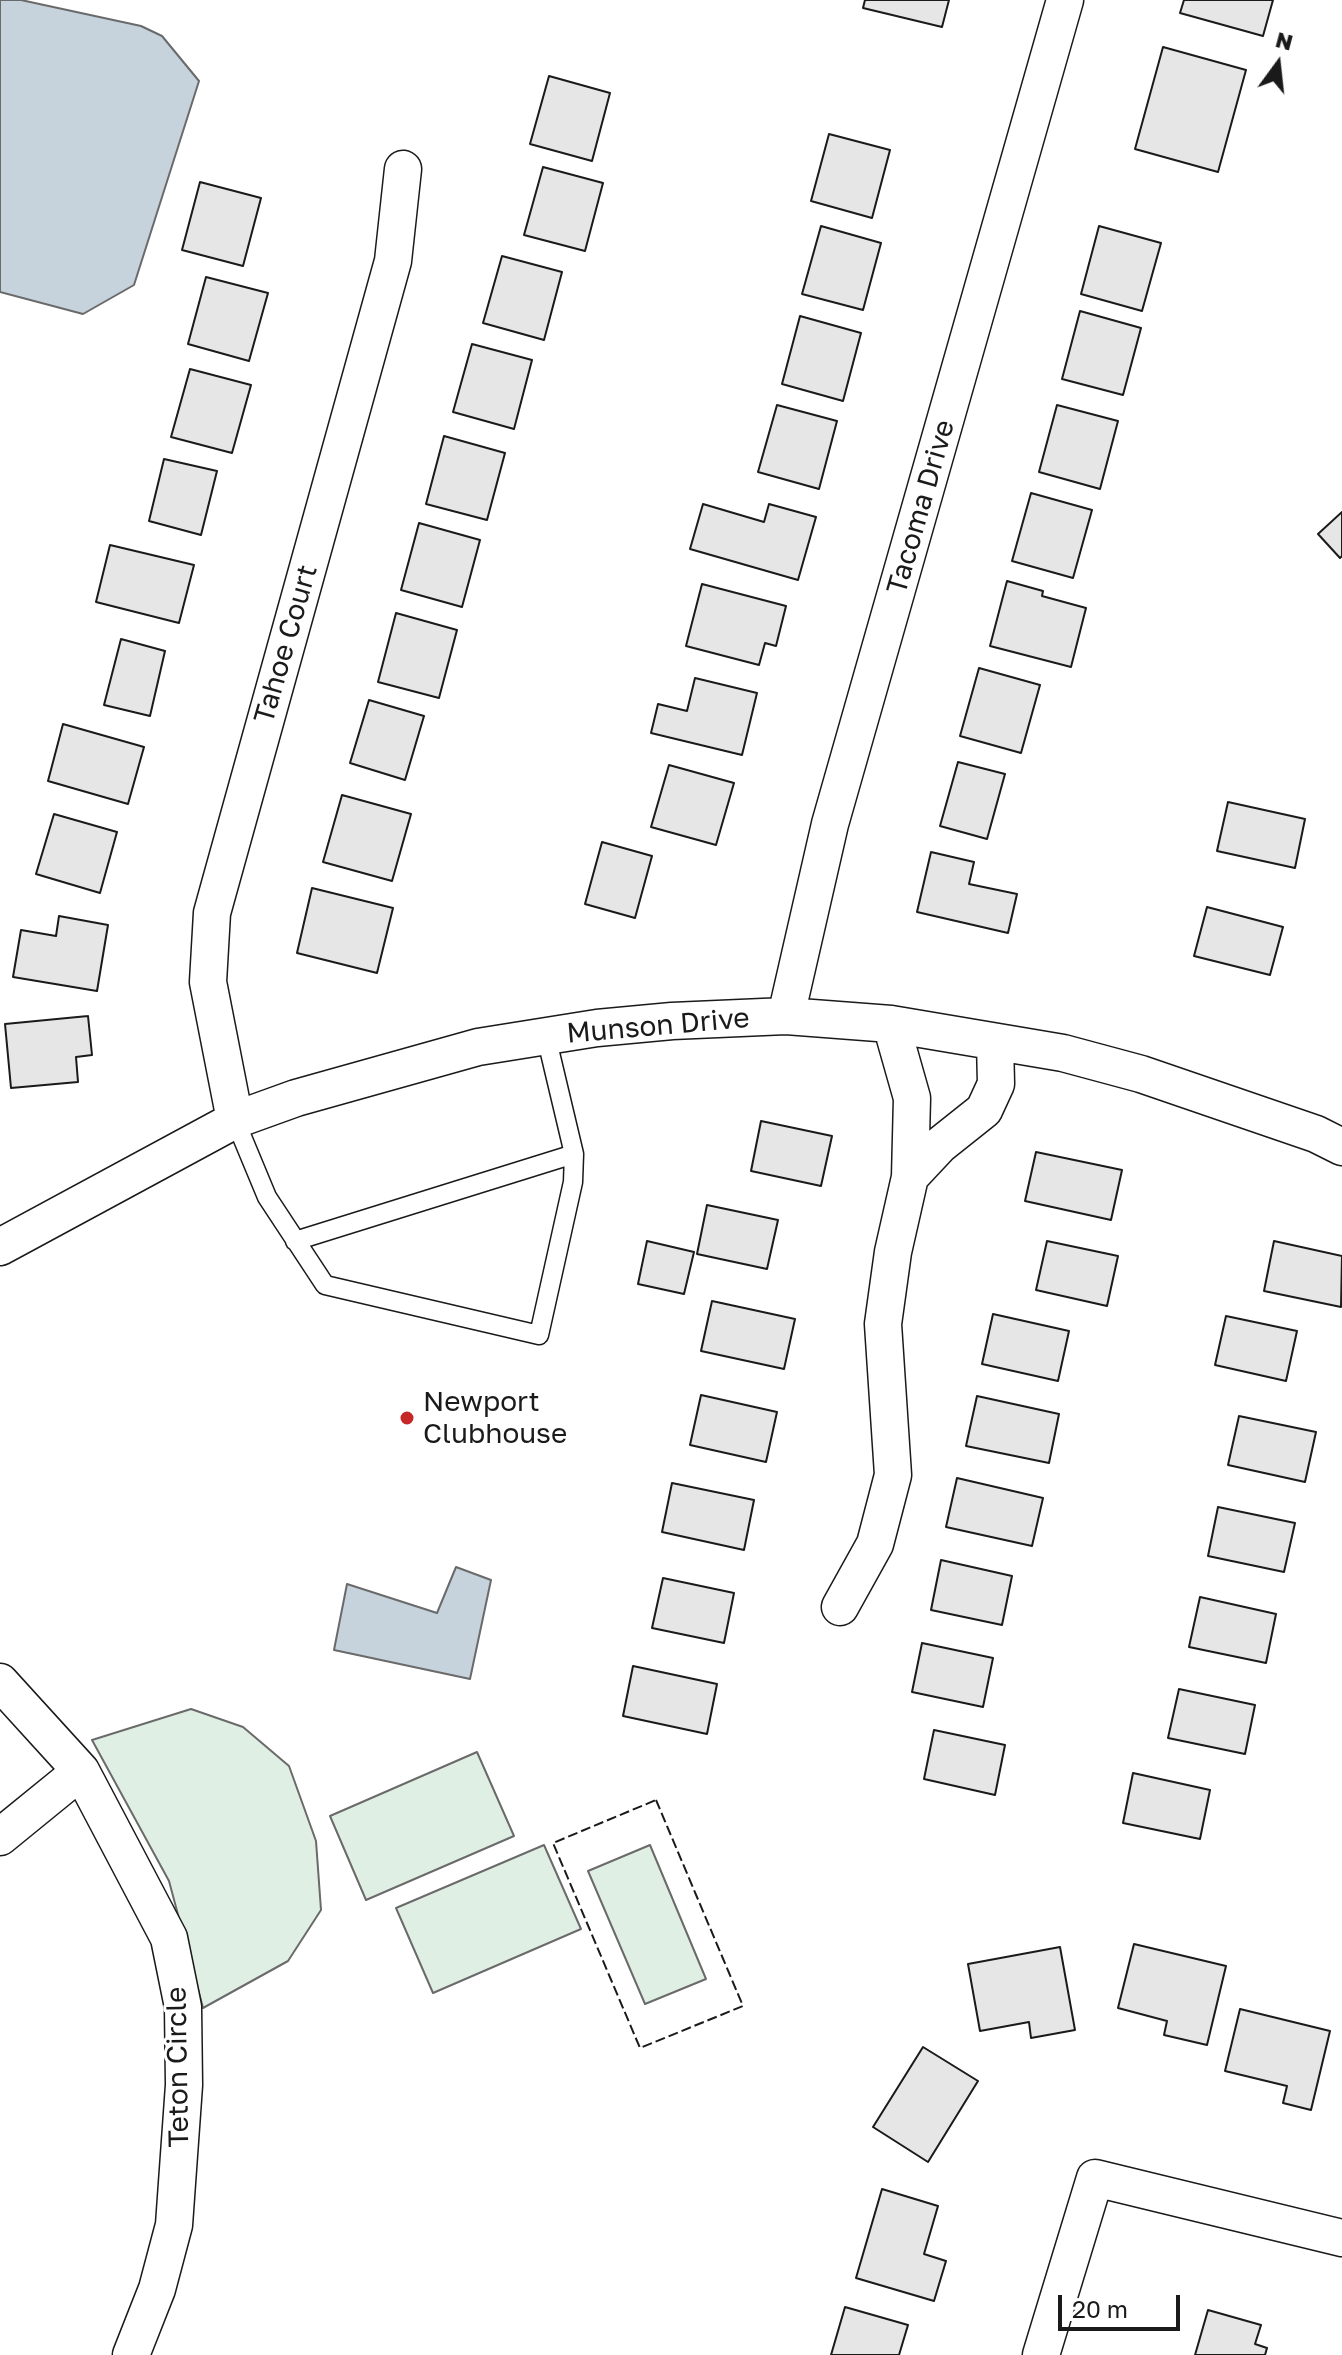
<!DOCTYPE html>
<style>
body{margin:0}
#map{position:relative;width:1342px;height:2355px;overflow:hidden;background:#fff;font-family:"Golos Text",sans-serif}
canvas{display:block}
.north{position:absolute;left:1238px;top:24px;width:80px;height:80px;-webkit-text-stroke:6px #fff;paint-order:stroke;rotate:15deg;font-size:22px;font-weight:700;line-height:32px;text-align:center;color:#1a1a1a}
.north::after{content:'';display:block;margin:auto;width:28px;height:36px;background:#1a1a1a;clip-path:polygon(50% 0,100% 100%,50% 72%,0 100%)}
.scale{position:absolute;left:1058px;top:2295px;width:122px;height:36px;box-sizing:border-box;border:4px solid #1a1a1a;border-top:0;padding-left:10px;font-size:24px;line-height:28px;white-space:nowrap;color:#1a1a1a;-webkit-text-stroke:6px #fff;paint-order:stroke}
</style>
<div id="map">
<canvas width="1342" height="2355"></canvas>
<div class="north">N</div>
<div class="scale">20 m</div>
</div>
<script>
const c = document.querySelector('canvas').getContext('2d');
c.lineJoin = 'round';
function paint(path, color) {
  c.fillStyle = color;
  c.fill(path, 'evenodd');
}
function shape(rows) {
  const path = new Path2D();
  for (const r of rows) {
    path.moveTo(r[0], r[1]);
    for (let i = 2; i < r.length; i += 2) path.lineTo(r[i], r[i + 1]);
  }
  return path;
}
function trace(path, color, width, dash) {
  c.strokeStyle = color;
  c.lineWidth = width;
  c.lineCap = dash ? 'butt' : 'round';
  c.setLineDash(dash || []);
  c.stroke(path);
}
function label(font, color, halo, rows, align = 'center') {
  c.font = font + ' "Golos Text",sans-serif';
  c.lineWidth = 6;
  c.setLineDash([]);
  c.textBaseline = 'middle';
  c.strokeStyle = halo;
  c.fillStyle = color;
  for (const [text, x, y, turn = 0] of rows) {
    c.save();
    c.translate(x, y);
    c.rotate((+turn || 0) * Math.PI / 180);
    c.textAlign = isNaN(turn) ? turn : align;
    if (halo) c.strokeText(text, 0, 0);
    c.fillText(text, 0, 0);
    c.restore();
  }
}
const green = shape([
 [191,1709,243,1727,289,1766,316,1841,321,1910,288,1961,203,2008,169,1881,92,1740,191,1709],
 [477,1752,514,1836,366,1900,330,1816,477,1752],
 [544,1845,581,1929,433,1993,396,1908,544,1845],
 [650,1845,706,1979,645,2004,588,1871,650,1845]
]);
const water = shape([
 [0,0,21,0,141,26,162,36,199,81,134,285,83,314,0,292,0,0],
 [456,1567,491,1580,470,1679,334,1650,347,1584,437,1613,456,1567]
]);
const building = shape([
 [865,0,949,0,942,27,863,8,865,0],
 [1184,0,1273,0,1263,36,1180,13,1184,0],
 [1163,47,1246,70,1218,172,1135,149,1163,47],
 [549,76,610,93,592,161,530,144,549,76],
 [829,134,890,150,872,218,811,201,829,134],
 [543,167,603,183,585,251,524,235,543,167],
 [200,182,261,198,243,266,182,250,200,182],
 [821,226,881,243,863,310,802,294,821,226],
 [1099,226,1161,243,1142,311,1081,294,1099,226],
 [502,256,562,272,544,340,483,323,502,256],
 [206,277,268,293,249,361,188,344,206,277],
 [1080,311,1141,328,1123,395,1062,379,1080,311],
 [800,316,861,333,843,401,782,384,800,316],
 [472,344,532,360,514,429,453,412,472,344],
 [190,369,251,385,232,453,171,437,190,369],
 [777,405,837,421,819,489,758,472,777,405],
 [1057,405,1118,421,1100,489,1039,472,1057,405],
 [444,436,505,453,487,520,426,504,444,436],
 [164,459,217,471,201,535,149,521,164,459],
 [1031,493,1092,510,1073,578,1012,561,1031,493],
 [703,504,764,522,769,504,816,517,798,580,690,549,703,504],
 [1342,512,1342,556,1340,558,1318,534,1342,512],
 [419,523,480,540,462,607,401,590,419,523],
 [110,545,194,565,179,623,96,602,110,545],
 [1007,581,1043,591,1042,596,1086,608,1071,667,990,646,1007,581],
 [702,584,786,606,776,646,765,643,759,665,686,646,702,584],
 [396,613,457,630,439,698,378,682,396,613],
 [121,639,165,651,150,716,104,705,121,639],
 [979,668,1040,685,1021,753,960,736,979,668],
 [695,678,757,693,742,755,651,733,658,704,687,711,695,678],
 [369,700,424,716,405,780,350,763,369,700],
 [63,724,144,747,128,804,48,781,63,724],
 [958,762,1005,774,987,839,940,826,958,762],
 [669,765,734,783,716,845,651,827,669,765],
 [342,795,411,814,392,881,323,862,342,795],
 [1228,802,1305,819,1295,868,1217,851,1228,802],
 [54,814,117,832,100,893,36,874,54,814],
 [602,842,652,856,635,918,585,904,602,842],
 [931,852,974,862,969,884,1017,894,1008,933,917,912,931,852],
 [312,888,393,908,377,973,297,953,312,888],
 [1207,907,1283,927,1270,975,1194,956,1207,907],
 [59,916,108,925,97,991,13,977,21,930,56,936,59,916],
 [88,1016,92,1055,76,1057,78,1082,11,1088,5,1024,88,1016],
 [761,1121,832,1136,821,1186,751,1171,761,1121],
 [1036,1152,1122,1170,1111,1220,1025,1201,1036,1152],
 [707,1205,778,1220,767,1269,697,1254,707,1205],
 [647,1241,694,1252,684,1294,638,1284,647,1241],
 [1047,1241,1118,1256,1107,1306,1036,1290,1047,1241],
 [1274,1241,1342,1256,1341,1307,1264,1291,1274,1241],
 [712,1301,795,1319,784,1369,701,1351,712,1301],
 [993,1314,1069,1331,1058,1381,982,1364,993,1314],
 [1226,1316,1297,1331,1286,1381,1215,1365,1226,1316],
 [701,1395,777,1412,766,1462,690,1445,701,1395],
 [977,1396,1059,1414,1049,1463,966,1446,977,1396],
 [1239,1416,1316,1432,1305,1482,1228,1465,1239,1416],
 [957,1478,1043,1498,1032,1546,946,1527,957,1478],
 [672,1483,754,1500,744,1550,662,1532,672,1483],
 [1218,1507,1295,1523,1284,1572,1208,1556,1218,1507],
 [941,1560,1012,1576,1002,1625,931,1610,941,1560],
 [663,1578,734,1593,724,1643,652,1628,663,1578],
 [1200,1597,1276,1614,1266,1663,1189,1647,1200,1597],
 [922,1643,993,1658,983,1707,912,1692,922,1643],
 [633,1666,717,1684,707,1734,623,1716,633,1666],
 [1179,1689,1255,1705,1245,1754,1168,1738,1179,1689],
 [934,1730,1005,1745,995,1795,924,1779,934,1730],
 [1133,1773,1210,1790,1200,1839,1123,1823,1133,1773],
 [1134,1944,1226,1966,1207,2045,1164,2035,1167,2021,1118,2008,1134,1944],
 [1060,1947,1075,2030,1031,2038,1029,2022,980,2031,968,1964,1060,1947],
 [1240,2009,1330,2031,1311,2110,1283,2103,1287,2086,1225,2071,1240,2009],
 [923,2047,978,2081,928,2162,873,2127,923,2047],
 [882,2189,938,2206,924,2254,946,2261,934,2301,856,2278,882,2189],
 [845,2307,908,2325,899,2355,831,2355,845,2307],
 [1208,2310,1261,2325,1255,2344,1267,2348,1265,2355,1195,2355,1208,2310]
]);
const service = shape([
 [235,1120,267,1197,325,1285,539,1335,573,1182,574,1154,546,1036],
 [295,1241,574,1154]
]);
const minor = shape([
 [786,1016,830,824,1065,0],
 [235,1120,208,982,212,913,393,261,403,169],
 [910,1177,940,1145,984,1110,996,1084,995,1042],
 [0,1247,235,1120,296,1098,478,1047,597,1028,672,1021,786,1016,891,1024,1063,1053,1141,1074,1316,1134,1342,1147],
 [840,1607,875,1544,893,1475,883,1324,893,1252,910,1177,912,1098,891,1024],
 [0,1682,81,1771,169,1938,183,2007,184,2085,174,2225,157,2289,131,2355],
 [0,1837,81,1771],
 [1041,2355,1095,2178,1342,2238]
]);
const fence = shape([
 [656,1800,743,2006,640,2048,553,1843,656,1800]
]);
const markers = [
 [407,1418,8,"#c62828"]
];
const streetNames = [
 ["Tacoma Drive",921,507,-74],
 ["Tahoe Court",286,644,-74],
 ["Munson Drive",658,1026,-5],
 ["Teton Circle",178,2067,-91]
];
const poiNames = [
 ["Newport",423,1402],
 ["Clubhouse",423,1434]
];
paint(green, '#e0efe3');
trace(green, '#6a6a6a', 2);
paint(water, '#c6d2dc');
trace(water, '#6a6a6a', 2);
paint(building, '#e6e6e6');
trace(building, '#1a1a1a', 2);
trace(service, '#1a1a1a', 21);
trace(minor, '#1a1a1a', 39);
trace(service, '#fff', 18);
trace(minor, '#fff', 36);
trace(fence, '#1a1a1a', 2, [10, 4]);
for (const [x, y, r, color] of markers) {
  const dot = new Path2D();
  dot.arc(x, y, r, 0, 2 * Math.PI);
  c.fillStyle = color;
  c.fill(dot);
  trace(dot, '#fff', 3);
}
label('28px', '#1a1a1a', '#fff', streetNames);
label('28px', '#1a1a1a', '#fff', poiNames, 'left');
</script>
